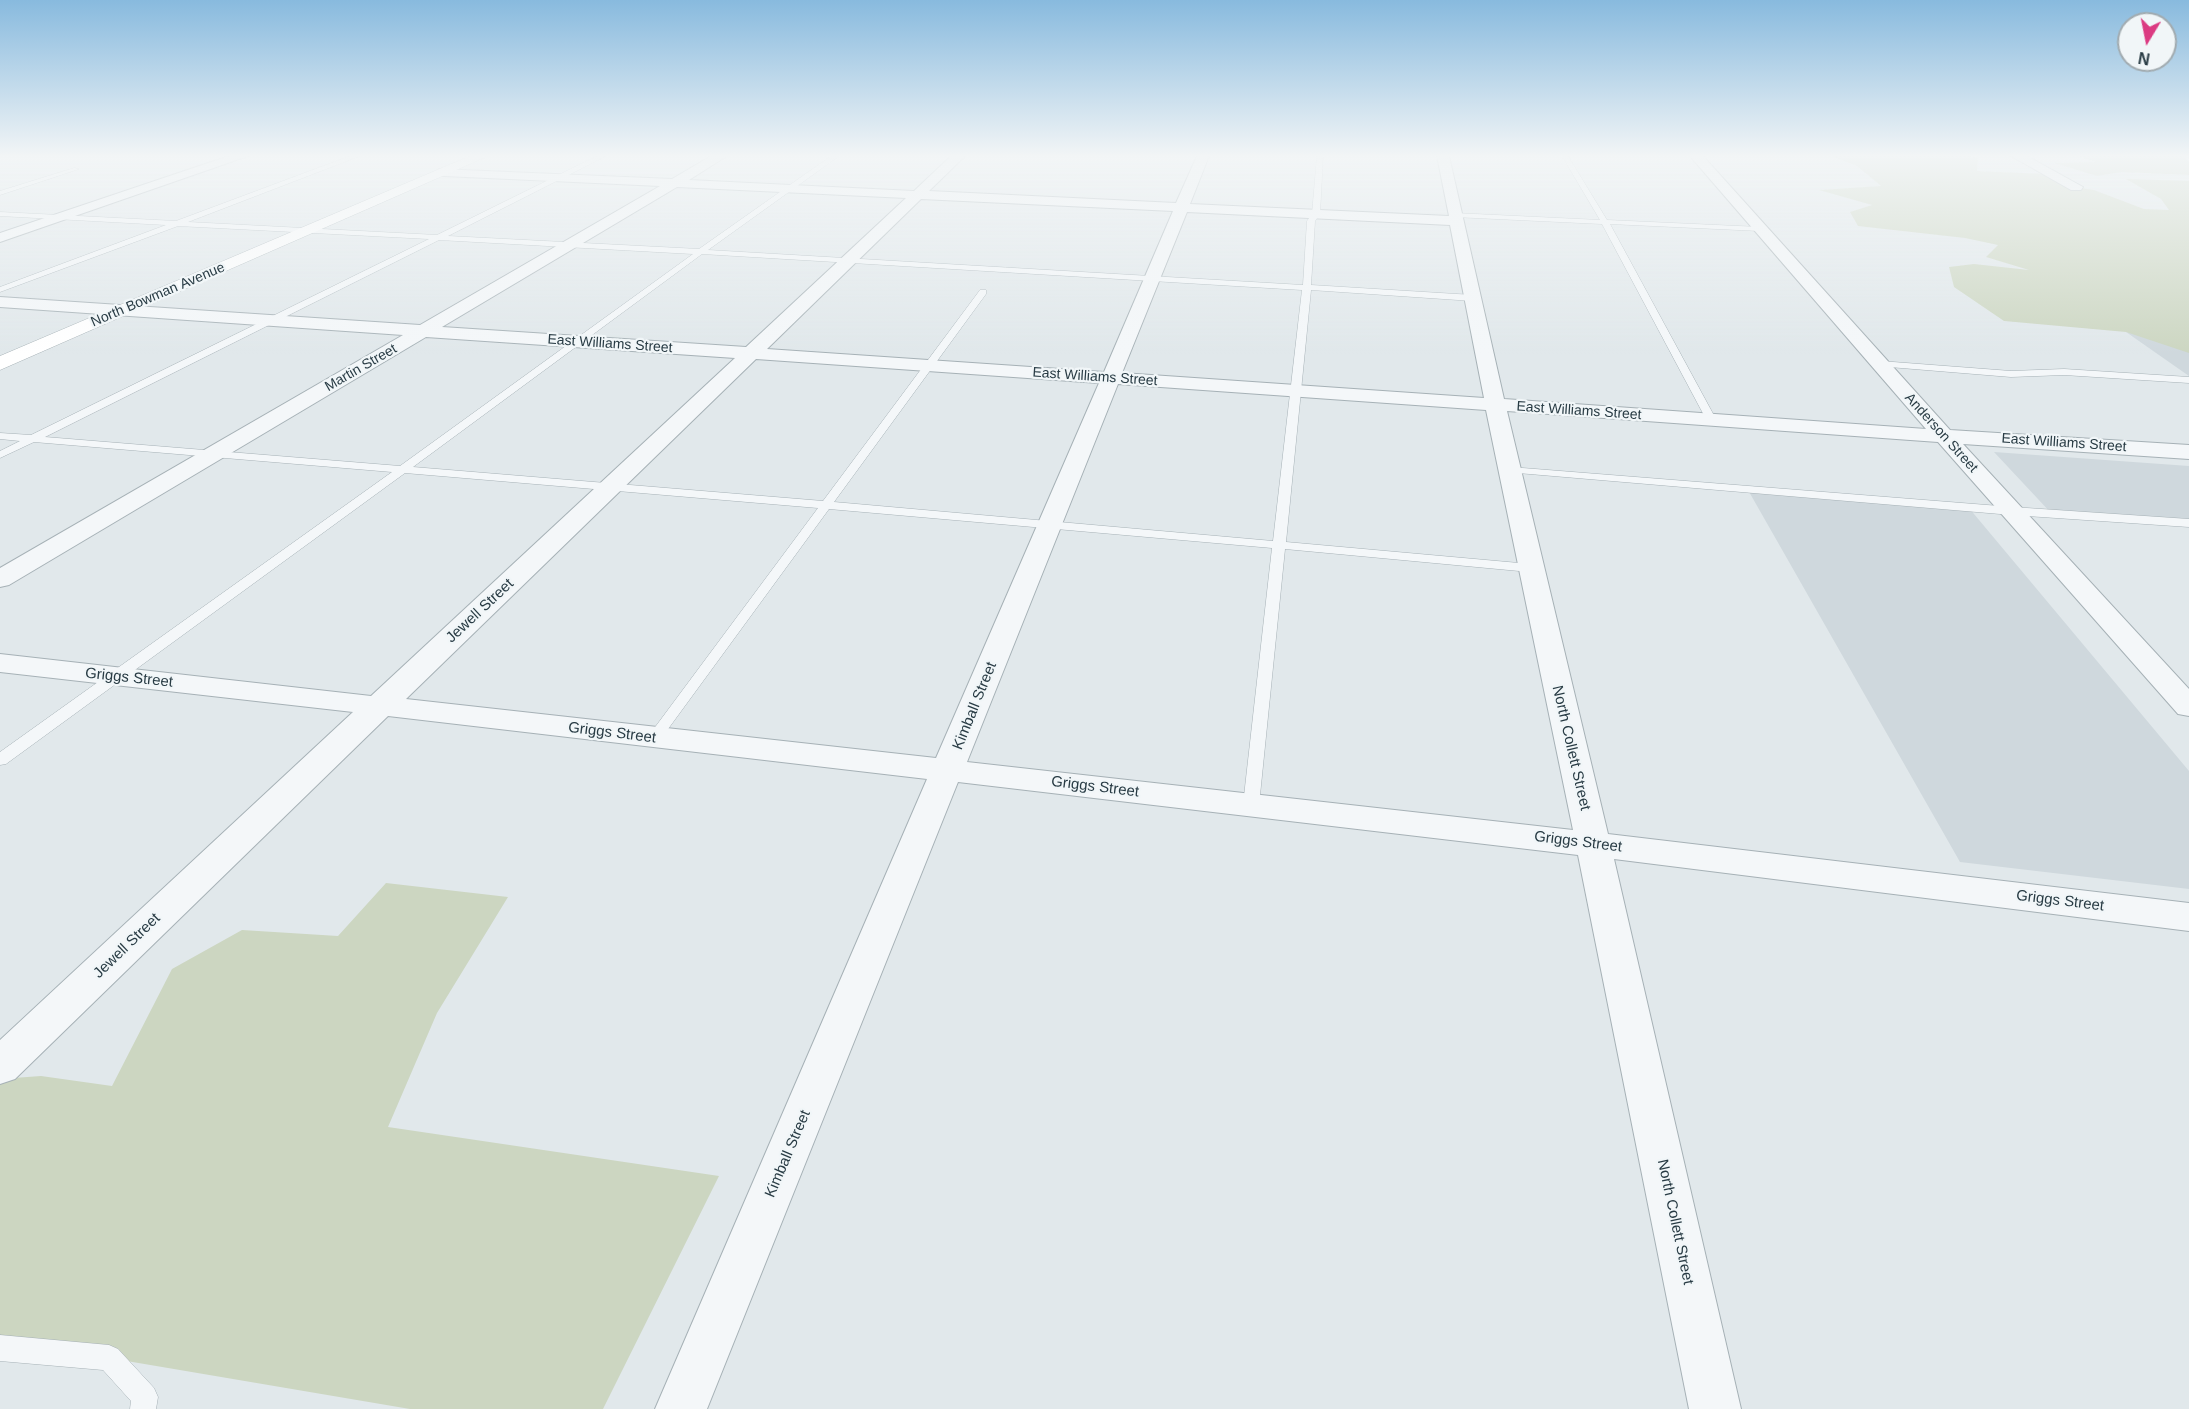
<!DOCTYPE html>
<style>
body{margin:0}
#map{position:relative;width:2189px;height:1409px;overflow:hidden;background:#e1e8eb;font-family:Arial,sans-serif}
canvas{display:block}
.north{position:absolute;left:2117px;top:12px;width:60px;height:60px;box-sizing:border-box;background:#f1f6f8;border:2px solid #a1abb0;border-radius:50%;rotate:190deg;font-size:16px;font-weight:700;line-height:24px;text-align:center;color:#283b44}
.north::after{content:'';display:block;margin:auto;width:21px;height:27px;background:#db3b82;clip-path:polygon(50% 0,100% 100%,50% 72%,0 100%)}
</style>
<div id="map">
<canvas width="2189" height="1409"></canvas>
<div class="north">N</div>
</div>
<script>
const c = document.querySelector('canvas').getContext('2d');
c.lineJoin = 'round';
function paint(path, color) {
  c.fillStyle = color;
  c.fill(path, 'evenodd');
}
function shape(rows) {
  const path = new Path2D();
  for (const r of rows) {
    path.moveTo(r[0], r[1]);
    for (let i = 2; i < r.length; i += 2) path.lineTo(r[i], r[i + 1]);
  }
  return path;
}
function trace(path, color, width, dash) {
  c.strokeStyle = color;
  c.lineWidth = width;
  c.lineCap = dash ? 'butt' : 'round';
  c.setLineDash(dash || []);
  c.stroke(path);
}
function label(font, color, halo, rows, align = 'center') {
  c.font = font + ' Arial,sans-serif';
  c.lineWidth = 4.5;
  c.setLineDash([]);
  c.textBaseline = 'middle';
  c.strokeStyle = halo;
  c.fillStyle = color;
  for (const [text, x, y, turn = 0] of rows) {
    c.save();
    c.translate(x, y);
    c.rotate((+turn || 0) * Math.PI / 180);
    c.textAlign = isNaN(turn) ? turn : align;
    if (halo) c.strokeText(text, 0, 0);
    c.fillText(text, 0, 0);
    c.restore();
  }
}
const built = shape([
 [2126,332,2189,341,2189,376],
 [1994,452,2189,466,2189,523,2052,514],
 [1748,490,1969,508,2189,771,2189,889,1960,862]
]);
const green = shape([
 [1832,156,1969,156,1978,158,1977,171,2045,174,2067,186,2094,190,2144,209,2169,210,2161,199,2126,179,2189,181,2189,353,2126,332,2004,321,1954,287,1949,267,1974,264,2029,270,1986,257,1998,245,1965,238,1858,226,1850,212,1872,205,1819,190,1881,186,1857,166],
 [2079,156,2184,156,2189,162,2189,175,2122,172,2097,176,2054,163,2096,162],
 [386,883,508,897,437,1013,388,1127,719,1176,603,1409,410,1409,109,1358,0,1348,0,1079,41,1076,112,1086,172,969,242,930,338,936]
]);
const lane = shape([
 [350,156,360,156,188,222,437,235,597,156,606,156,448,236,699,249,831,156,839,156,708,250,1303,285,1307,221,1312,214,1317,156,1323,156,1320,214,1315,221,1311,285,1473,295,1477,298,1473,301,1311,290,1286,542,1530,564,1536,568,1530,572,1285,549,1259,805,1257,809,1251,811,1245,809,1243,805,1272,548,829,509,660,740,655,742,650,740,647,737,650,734,818,508,405,473,6,764,0,765,0,752,392,472,34,442,0,458,0,451,20,441,0,439,0,433,31,435,429,239,178,226,0,292,0,287,166,225,0,216,0,212,176,221,350,156],
 [439,240,693,254,400,466,45,437,439,240],
 [702,254,1302,290,1273,541,834,502,986,294,986,290,980,290,823,501,413,467,702,254],
 [1562,156,1568,156,1607,220,1760,227,1764,229,1760,231,1610,224,1717,421,1716,423,1707,421,1602,224,1454,217,1450,215,1454,213,1600,220,1562,156],
 [74,168,79,169,0,195,0,191,74,168],
 [1880,361,2011,371,2064,369,2189,377,2189,383,2064,375,2011,377,1877,366,1877,362,1880,361],
 [1510,467,2012,507,2189,519,2189,527,2012,515,1506,472,1504,470,1510,467],
 [0,1335,109,1345,118,1349,154,1388,158,1397,156,1409,130,1409,131,1401,103,1370,0,1361,0,1335]
]);
const street = shape([
 [229,156,248,156,0,242,0,233,229,156],
 [711,156,727,156,689,180,914,191,951,156,965,156,929,191,1176,203,1197,156,1209,156,1190,204,1449,216,1437,156,1449,156,1504,399,1926,429,1690,156,1703,156,1950,430,2189,445,2189,459,1963,444,2189,689,2189,716,2178,714,1938,442,1507,411,1608,834,2189,903,2189,931,1614,859,1741,1409,1689,1409,1578,855,958,782,707,1409,655,1409,927,779,388,716,15,1079,0,1084,0,1040,353,712,0,672,0,654,371,696,735,358,426,337,9,585,0,587,0,568,403,335,0,307,0,297,420,325,660,186,444,176,439,175,438,172,439,169,672,179,711,156],
 [677,187,906,198,746,347,442,327,677,187],
 [921,199,1173,211,1104,372,767,349,921,199],
 [1187,212,1450,225,1484,398,1122,373,1187,212],
 [756,359,1099,383,936,758,406,699,756,359],
 [1118,384,1486,410,1573,830,967,762,1118,384],
 [2011,156,2027,156,2083,187,2081,190,2071,190,2011,156]
]);
const secondary = shape([
 [470,156,488,156,0,370,0,356,470,156]
]);
const farStreetnames = [
 ["North Bowman Avenue",158,295,-23],
 ["East Williams Street",610,344,4],
 ["Martin Street",361,368,-30],
 ["East Williams Street",1095,377,4],
 ["East Williams Street",1579,411,4],
 ["Anderson Street",1941,433,48],
 ["East Williams Street",2064,443,4]
];
const streetNames = [
 ["Jewell Street",480,611,-43],
 ["Griggs Street",129,678,6],
 ["Kimball Street",975,706,-68],
 ["Griggs Street",612,733,7],
 ["North Collett Street",1571,748,77],
 ["Griggs Street",1095,787,7],
 ["Griggs Street",1578,842,7],
 ["Griggs Street",2060,901,7],
 ["Jewell Street",127,946,-44],
 ["Kimball Street",788,1154,-67],
 ["North Collett Street",1675,1222,78]
];
paint(built, '#cfd8dd');
paint(green, '#ccd6c1');
trace(lane, '#a6b1b6', 1);
trace(street, '#a6b1b6', 2);
trace(secondary, '#a6b1b6', 1);
paint(lane, '#f4f7f9');
paint(street, '#f4f7f9');
paint(secondary, '#fff');
const sky = c.createLinearGradient(0, 0, 0, 354);
sky.addColorStop(0, '#88bade');
sky.addColorStop(0.44, '#f2f5f6');
sky.addColorStop(1, '#f2f5f600');
c.fillStyle = sky;
c.fillRect(0, 0, 2189, 354);
label('14px', '#283b44', '#f1f6f8', farStreetnames);
label('15px', '#283b44', '#f1f6f8', streetNames);
</script>
